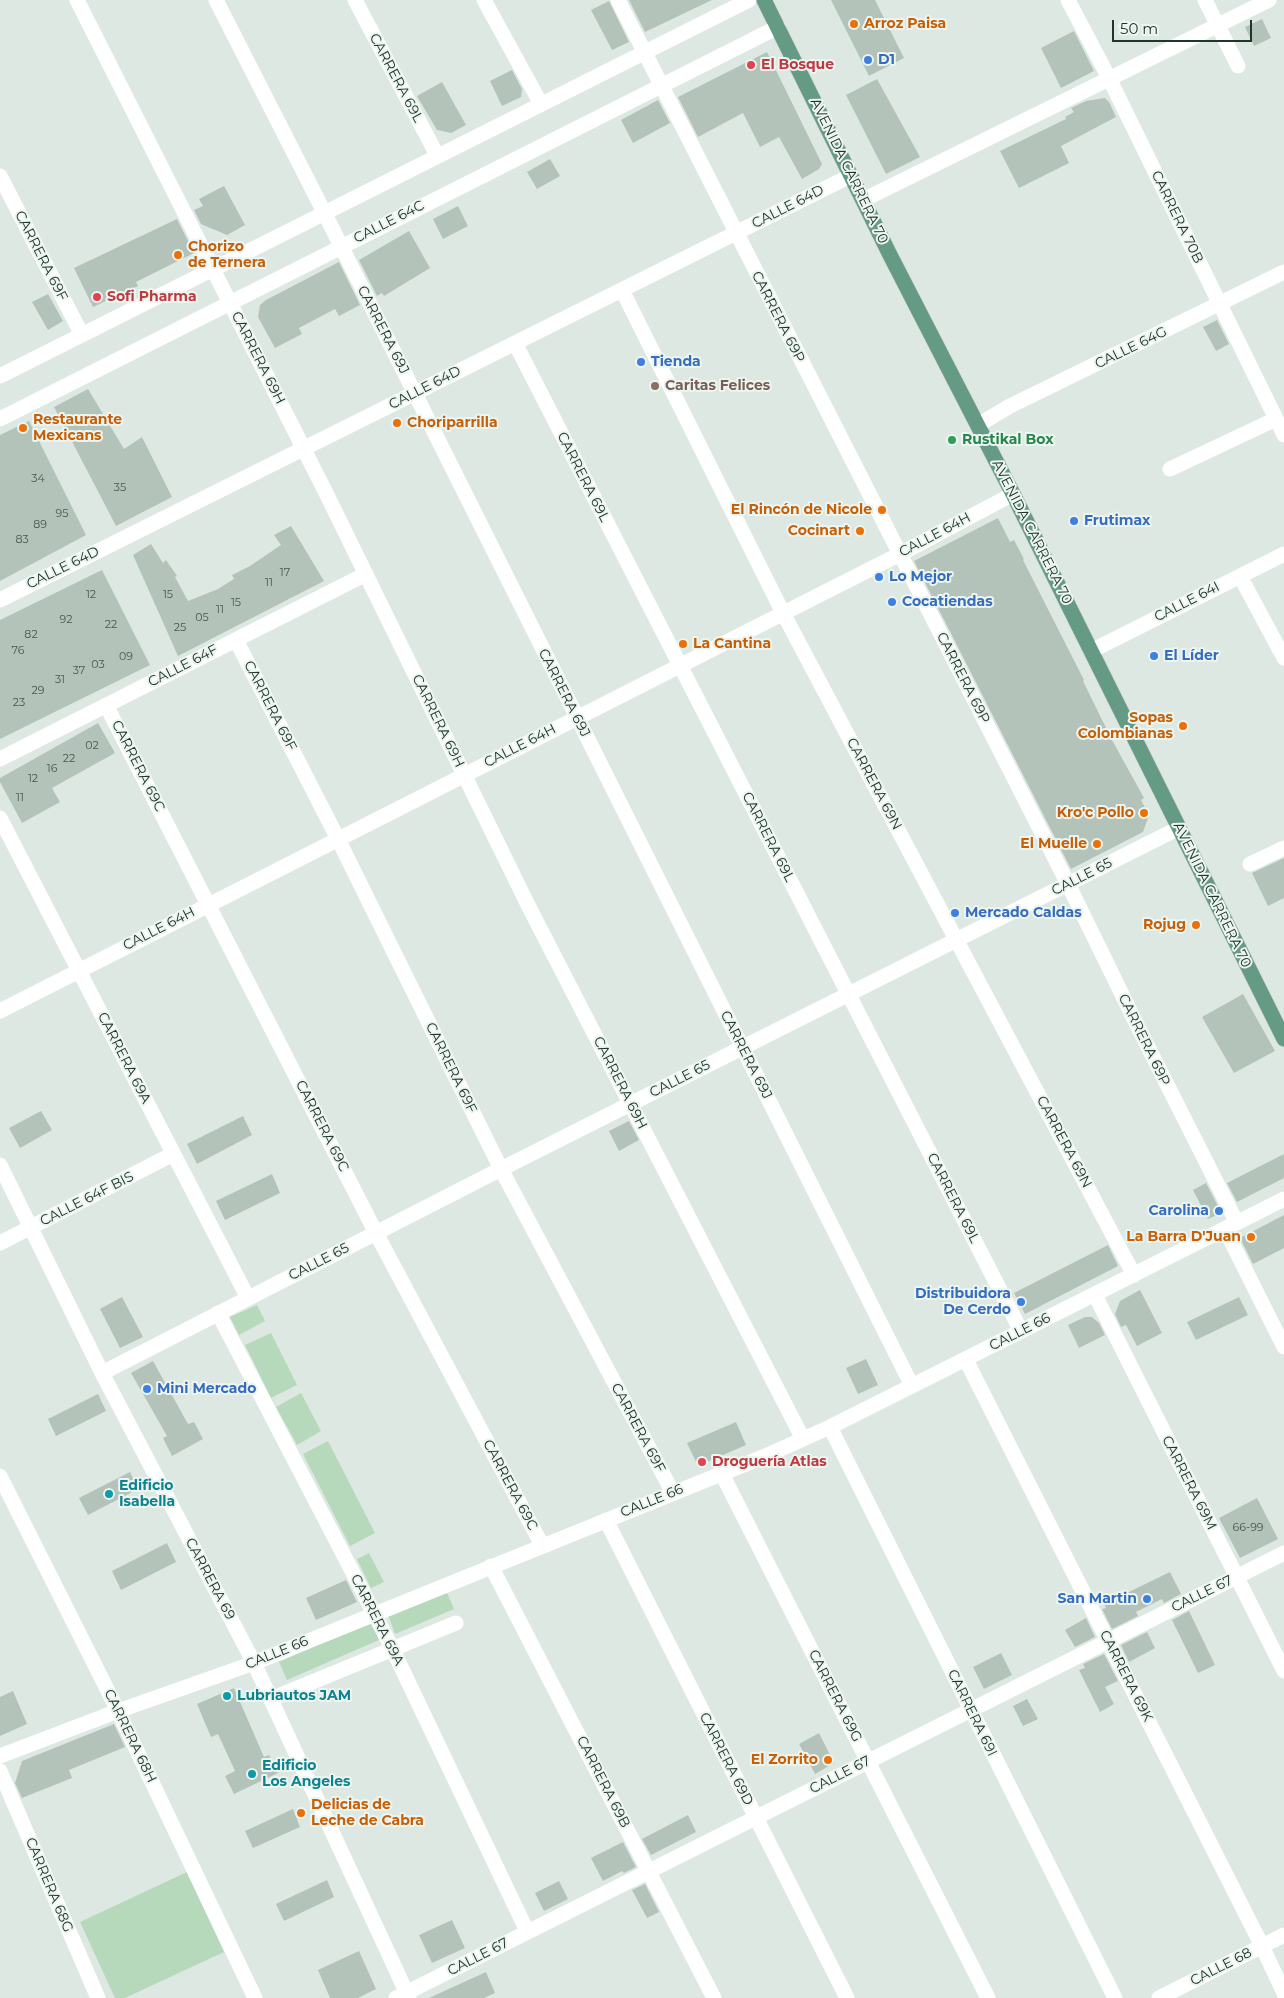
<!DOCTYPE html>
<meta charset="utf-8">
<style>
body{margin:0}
#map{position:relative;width:1284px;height:1998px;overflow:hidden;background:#dee8e2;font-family:Montserrat,sans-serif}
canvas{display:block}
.scale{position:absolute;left:1112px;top:20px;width:140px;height:22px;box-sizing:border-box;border:2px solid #20362d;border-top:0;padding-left:6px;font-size:15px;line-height:18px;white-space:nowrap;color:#20362d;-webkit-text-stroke:4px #edf5f0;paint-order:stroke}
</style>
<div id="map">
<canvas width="1284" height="1998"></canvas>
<div class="scale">50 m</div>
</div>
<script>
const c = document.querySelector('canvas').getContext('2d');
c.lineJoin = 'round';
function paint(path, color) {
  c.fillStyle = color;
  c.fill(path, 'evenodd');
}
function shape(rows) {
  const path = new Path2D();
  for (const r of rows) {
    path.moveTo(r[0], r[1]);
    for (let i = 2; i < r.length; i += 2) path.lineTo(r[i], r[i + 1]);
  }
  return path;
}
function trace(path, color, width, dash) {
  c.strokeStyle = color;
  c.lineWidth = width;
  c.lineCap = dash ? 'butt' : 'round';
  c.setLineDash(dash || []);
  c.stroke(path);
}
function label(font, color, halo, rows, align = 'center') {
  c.font = font + ' Montserrat,sans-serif';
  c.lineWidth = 4;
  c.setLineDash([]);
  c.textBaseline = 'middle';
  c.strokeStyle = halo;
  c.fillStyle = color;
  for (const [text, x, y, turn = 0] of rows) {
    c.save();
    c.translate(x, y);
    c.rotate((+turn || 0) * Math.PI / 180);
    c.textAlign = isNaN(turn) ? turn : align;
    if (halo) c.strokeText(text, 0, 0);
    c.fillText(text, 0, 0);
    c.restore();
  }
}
const green = shape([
 [257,1305,265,1321,239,1335,230,1317],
 [271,1333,297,1385,271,1398,245,1345],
 [301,1393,321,1431,297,1445,276,1407],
 [328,1441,375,1533,350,1546,303,1454],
 [369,1553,384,1582,371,1588,357,1559],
 [446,1590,454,1609,395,1634,388,1615],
 [371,1621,379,1640,287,1680,279,1662],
 [187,1872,224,1952,125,1998,115,1998,80,1922]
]);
const building = shape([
 [629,0,712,0,645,32],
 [831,0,875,0,904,58,869,76],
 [609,1,629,42,612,50,591,10],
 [1262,19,1271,38,1254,46,1245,27],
 [1074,31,1094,71,1061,88,1041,48],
 [767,52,822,164,819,169,802,179,779,137,760,147,743,113,698,137,678,97],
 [512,70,522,89,521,97,502,106,490,81],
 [877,79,920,157,886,174,846,95],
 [442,82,466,125,451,133,437,130,417,96],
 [1105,98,1109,102,1116,117,1061,146,1069,163,1019,188,1000,151,1066,119,1065,117,1074,112,1071,108,1086,101],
 [658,100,670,123,633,143,621,120],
 [550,159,560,176,537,189,527,172],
 [224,186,245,225,227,235,201,224,194,210,203,206,199,199],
 [458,206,468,226,443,239,433,219],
 [177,219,194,253,136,282,138,286,93,307,74,268],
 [409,231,430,268,384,296,382,293,377,296,359,260],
 [339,262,360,305,339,316,335,309,299,328,302,334,275,348,258,317,260,305,266,300],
 [48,294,63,321,48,330,32,302],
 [1217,320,1229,344,1216,351,1203,327],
 [88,389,124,449,142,437,172,497,116,526,54,407],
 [29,421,86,535,0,581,0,435],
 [998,518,1010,542,1014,540,1024,559,1023,560,1084,680,1083,681,1112,740,1144,798,1141,800,1149,815,1143,832,1071,869,914,561],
 [291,526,324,581,178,656,133,555,151,544,163,563,166,560,177,576,175,577,188,601,218,589,234,579,232,575,250,566,281,545,274,535],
 [102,570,150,665,0,739,0,620],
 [98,723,115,753,52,788,60,802,22,823,0,782,0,778],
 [1284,858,1284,898,1268,906,1252,873],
 [1243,994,1275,1051,1234,1073,1202,1017],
 [41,1111,52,1130,20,1148,9,1128],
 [243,1116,252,1135,197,1164,187,1144],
 [629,1121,639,1140,619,1151,609,1131],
 [1284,1154,1284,1178,1237,1202,1227,1183],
 [272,1174,280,1193,225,1220,216,1201],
 [1206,1183,1220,1210,1219,1214,1208,1219,1193,1190],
 [1284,1215,1284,1248,1253,1264,1240,1238],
 [1108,1245,1118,1266,1025,1314,1014,1293],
 [1140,1290,1162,1333,1137,1346,1126,1325,1121,1327,1115,1314,1120,1301],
 [122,1297,143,1337,120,1348,100,1309],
 [1239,1297,1248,1315,1196,1340,1187,1322],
 [1085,1317,1092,1317,1099,1323,1105,1335,1079,1348,1068,1325],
 [866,1359,878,1385,858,1394,846,1368],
 [153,1361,188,1424,194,1422,203,1439,172,1456,163,1438,167,1436,131,1373],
 [98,1394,106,1411,56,1436,48,1419],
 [736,1422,746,1445,698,1466,687,1443],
 [130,1472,138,1489,88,1515,79,1498],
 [1257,1498,1278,1539,1240,1558,1219,1518],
 [167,1543,176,1562,121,1590,112,1571],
 [1170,1572,1181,1594,1164,1603,1162,1599,1136,1612,1138,1616,1112,1629,1102,1609,1106,1608,1104,1604],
 [346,1580,357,1602,316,1620,306,1598],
 [1189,1611,1215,1665,1198,1673,1172,1620],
 [1086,1618,1095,1637,1075,1647,1065,1630],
 [1147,1632,1155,1648,1129,1662,1121,1645],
 [1001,1653,1012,1675,984,1689,973,1667],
 [1104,1654,1118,1681,1105,1687,1114,1704,1100,1712,1079,1670,1085,1668,1083,1664],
 [234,1688,264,1757,269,1755,278,1773,234,1794,225,1776,235,1771,218,1734,211,1737,197,1704],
 [13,1691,27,1724,0,1736,0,1697],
 [1027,1699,1038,1719,1023,1726,1013,1706],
 [114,1724,125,1747,69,1770,72,1778,22,1798,15,1783,22,1761],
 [819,1733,834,1763,815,1774,799,1744],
 [293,1809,300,1827,253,1848,245,1831],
 [688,1815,696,1832,651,1855,642,1839],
 [623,1842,636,1867,624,1873,622,1871,603,1881,591,1858],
 [327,1880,334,1897,284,1921,276,1904],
 [559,1881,568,1899,544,1911,535,1893],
 [645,1884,659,1912,647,1918,632,1890],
 [452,1920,465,1948,432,1963,419,1935],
 [359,1951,376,1989,358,1998,330,1998,318,1970],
 [486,1972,495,1993,484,1998,429,1998]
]);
const minor = shape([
 [77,0,326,493,529,907,803,1439],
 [216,0,324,212,912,1386],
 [355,0,437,155],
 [484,0,541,104],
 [618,0,1068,884,1138,1027,1237,1223],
 [1068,0,1109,78,1284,435],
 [1205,0,1238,66],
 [0,176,82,335],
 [863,200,1269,0],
 [622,290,783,613,1134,1275],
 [515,343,1021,1331],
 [0,376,749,0],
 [0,419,778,27],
 [978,425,1010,406,1284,272],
 [1170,469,1276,419],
 [1240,576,1284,658],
 [0,600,850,176],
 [236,640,338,839,501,1169,673,1493],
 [1091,651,1284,554],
 [106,705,376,1233,542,1545],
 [0,759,366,574],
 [0,818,248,1298],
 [1250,864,1284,848],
 [0,1011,900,554,1013,494],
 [0,1165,102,1373,254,1663,409,1998],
 [1225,1229,1284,1347],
 [0,1243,173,1154],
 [1095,1295,1284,1671],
 [218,1313,392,1648,527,1931],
 [966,1360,1262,1946,1284,1993],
 [102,1373,501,1169,1179,828],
 [830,1427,1115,1998],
 [722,1474,988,1998],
 [0,1476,118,1711,255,1998],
 [606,1520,847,1998],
 [491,1566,714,1998],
 [271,1699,456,1623],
 [0,1756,118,1711,254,1663,763,1457,830,1427,1284,1199],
 [0,1771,98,1998],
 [396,1998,1284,1553],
 [1159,1998,1284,1935]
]);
const major = shape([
 [764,0,890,255,1013,494,1284,1039]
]);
const markers = [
 [854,24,5,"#e8710a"],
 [868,60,5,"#3f7fe0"],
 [751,65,5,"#e0444e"],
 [178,255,5,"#e8710a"],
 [97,297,5,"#e0444e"],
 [641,362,5,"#3f7fe0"],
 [655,386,5,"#8d6e63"],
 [397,423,5,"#e8710a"],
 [23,428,5,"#e8710a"],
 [952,440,5,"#2e9e5b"],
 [882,510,5,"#e8710a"],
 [1074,521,5,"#3f7fe0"],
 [860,531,5,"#e8710a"],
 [879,577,5,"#3f7fe0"],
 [892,602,5,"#3f7fe0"],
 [683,644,5,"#e8710a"],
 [1154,656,5,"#3f7fe0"],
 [1183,726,5,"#e8710a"],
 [1144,813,5,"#e8710a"],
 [1097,844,5,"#e8710a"],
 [955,913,5,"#3f7fe0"],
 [1196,925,5,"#e8710a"],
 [1219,1211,5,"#3f7fe0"],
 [1251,1237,5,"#e8710a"],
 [1021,1302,5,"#3f7fe0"],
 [147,1389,5,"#3f7fe0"],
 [702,1462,5,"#e0444e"],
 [109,1494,5,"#0f9aa8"],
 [1147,1599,5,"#3f7fe0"],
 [227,1696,5,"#0f9aa8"],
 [828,1760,5,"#e8710a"],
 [252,1774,5,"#0f9aa8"],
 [301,1813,5,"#e8710a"]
];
const numberNames = [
 ["34",38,479],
 ["35",120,488],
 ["95",62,514],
 ["89",40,525],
 ["83",22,540],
 ["17",285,573],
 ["11",269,583],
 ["12",91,595],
 ["15",168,595],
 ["15",236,603],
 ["11",220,610],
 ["05",202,618],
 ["92",66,620],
 ["22",111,625],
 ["25",180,628],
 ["82",31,635],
 ["76",18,651],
 ["09",126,657],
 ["03",98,665],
 ["37",79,671],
 ["31",60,680],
 ["29",38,691],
 ["23",19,703],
 ["02",92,746],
 ["22",69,759],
 ["16",52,769],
 ["12",33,779],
 ["11",20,798],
 ["66-99",1248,1528]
];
const foodNames = [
 ["Arroz Paisa",864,24,"left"],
 ["Chorizo",188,247,"left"],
 ["de Ternera",188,263,"left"],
 ["Restaurante",33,420,"left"],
 ["Mexicans",33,436,"left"],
 ["Choriparrilla",407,423,"left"],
 ["El Rincón de Nicole",872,510],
 ["Cocinart",850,531],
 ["La Cantina",693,644,"left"],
 ["Sopas",1173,718],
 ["Colombianas",1173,734],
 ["Kro'c Pollo",1134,813],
 ["El Muelle",1087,844],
 ["Rojug",1186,925],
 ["La Barra D'Juan",1241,1237],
 ["El Zorrito",818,1760],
 ["Delicias de",311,1805,"left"],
 ["Leche de Cabra",311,1821,"left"]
];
const shopNames = [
 ["D1",878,60],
 ["Tienda",651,362],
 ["Frutimax",1084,521],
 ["Lo Mejor",889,577],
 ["Cocatiendas",902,602],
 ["El Líder",1164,656],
 ["Mercado Caldas",965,913],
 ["Carolina",1209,1211,"right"],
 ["Distribuidora",1011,1294,"right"],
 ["De Cerdo",1011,1310,"right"],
 ["Mini Mercado",157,1389],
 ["San Martin",1137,1599,"right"]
];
const healthNames = [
 ["El Bosque",761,65],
 ["Sofi Pharma",107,297],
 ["Droguería Atlas",712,1462]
];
const streetNames = [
 ["CARRERA 69L",396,78,62],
 ["AVENIDA CARRERA 70",849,171,64],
 ["CALLE 64D",788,207,-27],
 ["CARRERA 70B",1177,217,64],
 ["CALLE 64C",389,222,-27],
 ["CARRERA 69F",41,256,63],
 ["CARRERA 69P",778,317,63],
 ["CARRERA 69J",383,330,63],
 ["CALLE 64G",1131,348,-26],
 ["CARRERA 69H",258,358,63],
 ["CALLE 64D",425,388,-27],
 ["CARRERA 69L",583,477,63],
 ["AVENIDA CARRERA 70",1032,532,63],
 ["CALLE 64H",935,535,-28],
 ["CALLE 64D",63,568,-26],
 ["CALLE 64I",1187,602,-27],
 ["CALLE 64F",183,666,-27],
 ["CARRERA 69P",963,678,63],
 ["CARRERA 69J",564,693,63],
 ["CARRERA 69F",270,706,63],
 ["CARRERA 69H",438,721,64],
 ["CALLE 64H",520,746,-27],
 ["CARRERA 69C",138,766,63],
 ["CARRERA 69N",874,784,62],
 ["CARRERA 69L",768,837,63],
 ["CALLE 65",1082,877,-27],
 ["AVENIDA CARRERA 70",1212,895,64],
 ["CALLE 64H",159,929,-27],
 ["CARRERA 69P",1144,1040,64],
 ["CARRERA 69J",746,1055,63],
 ["CARRERA 69A",124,1058,63],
 ["CARRERA 69F",451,1068,64],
 ["CALLE 65",680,1079,-27],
 ["CARRERA 69H",620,1083,63],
 ["CARRERA 69C",322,1126,63],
 ["CARRERA 69N",1064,1142,62],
 ["CARRERA 69L",953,1198,63],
 ["CALLE 64F BIS",87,1199,-27],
 ["CALLE 65",319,1262,-27],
 ["CALLE 66",1020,1332,-27],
 ["CARRERA 69F",638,1428,62],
 ["CARRERA 69M",1189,1483,63],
 ["CARRERA 69C",510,1485,62],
 ["CALLE 66",652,1501,-22],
 ["CARRERA 69",210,1579,62],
 ["CALLE 67",1202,1594,-26],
 ["CARRERA 69A",377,1620,63],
 ["CALLE 66",277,1653,-22],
 ["CARRERA 69K",1126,1676,63],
 ["CARRERA 69G",835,1696,63],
 ["CARRERA 69I",972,1713,64],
 ["CARRERA 68H",130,1736,64],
 ["CARRERA 69D",726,1759,63],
 ["CALLE 67",840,1775,-27],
 ["CARRERA 69B",603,1782,63],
 ["CARRERA 68G",49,1885,67],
 ["CALLE 67",478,1957,-27],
 ["CALLE 68",1221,1967,-27]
];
const educationNames = [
 ["Caritas Felices",665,386]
];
const leisureNames = [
 ["Rustikal Box",962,440]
];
const cultureNames = [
 ["Edificio",119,1486],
 ["Isabella",119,1502],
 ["Lubriautos JAM",237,1696],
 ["Edificio",262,1766],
 ["Los Angeles",262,1782]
];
paint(green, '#b7d9bb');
paint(building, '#b3c3ba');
trace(major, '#bcc3c0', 16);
trace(minor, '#fff', 15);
trace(major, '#659b84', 15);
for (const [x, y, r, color] of markers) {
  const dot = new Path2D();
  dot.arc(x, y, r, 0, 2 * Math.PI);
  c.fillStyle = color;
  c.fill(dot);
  trace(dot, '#edf5f0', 2);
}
label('11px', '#455950', null, numberNames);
label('bold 14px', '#c56008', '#edf5f0', foodNames, 'right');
label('bold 14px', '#366cbe', '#edf5f0', shopNames, 'left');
label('bold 14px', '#be3a42', '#edf5f0', healthNames, 'left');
label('14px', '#20362d', '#edf5f0', streetNames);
label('bold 14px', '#785e54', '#edf5f0', educationNames, 'left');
label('bold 14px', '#27864d', '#edf5f0', leisureNames, 'left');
label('bold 14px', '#0d838f', '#edf5f0', cultureNames, 'left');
</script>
